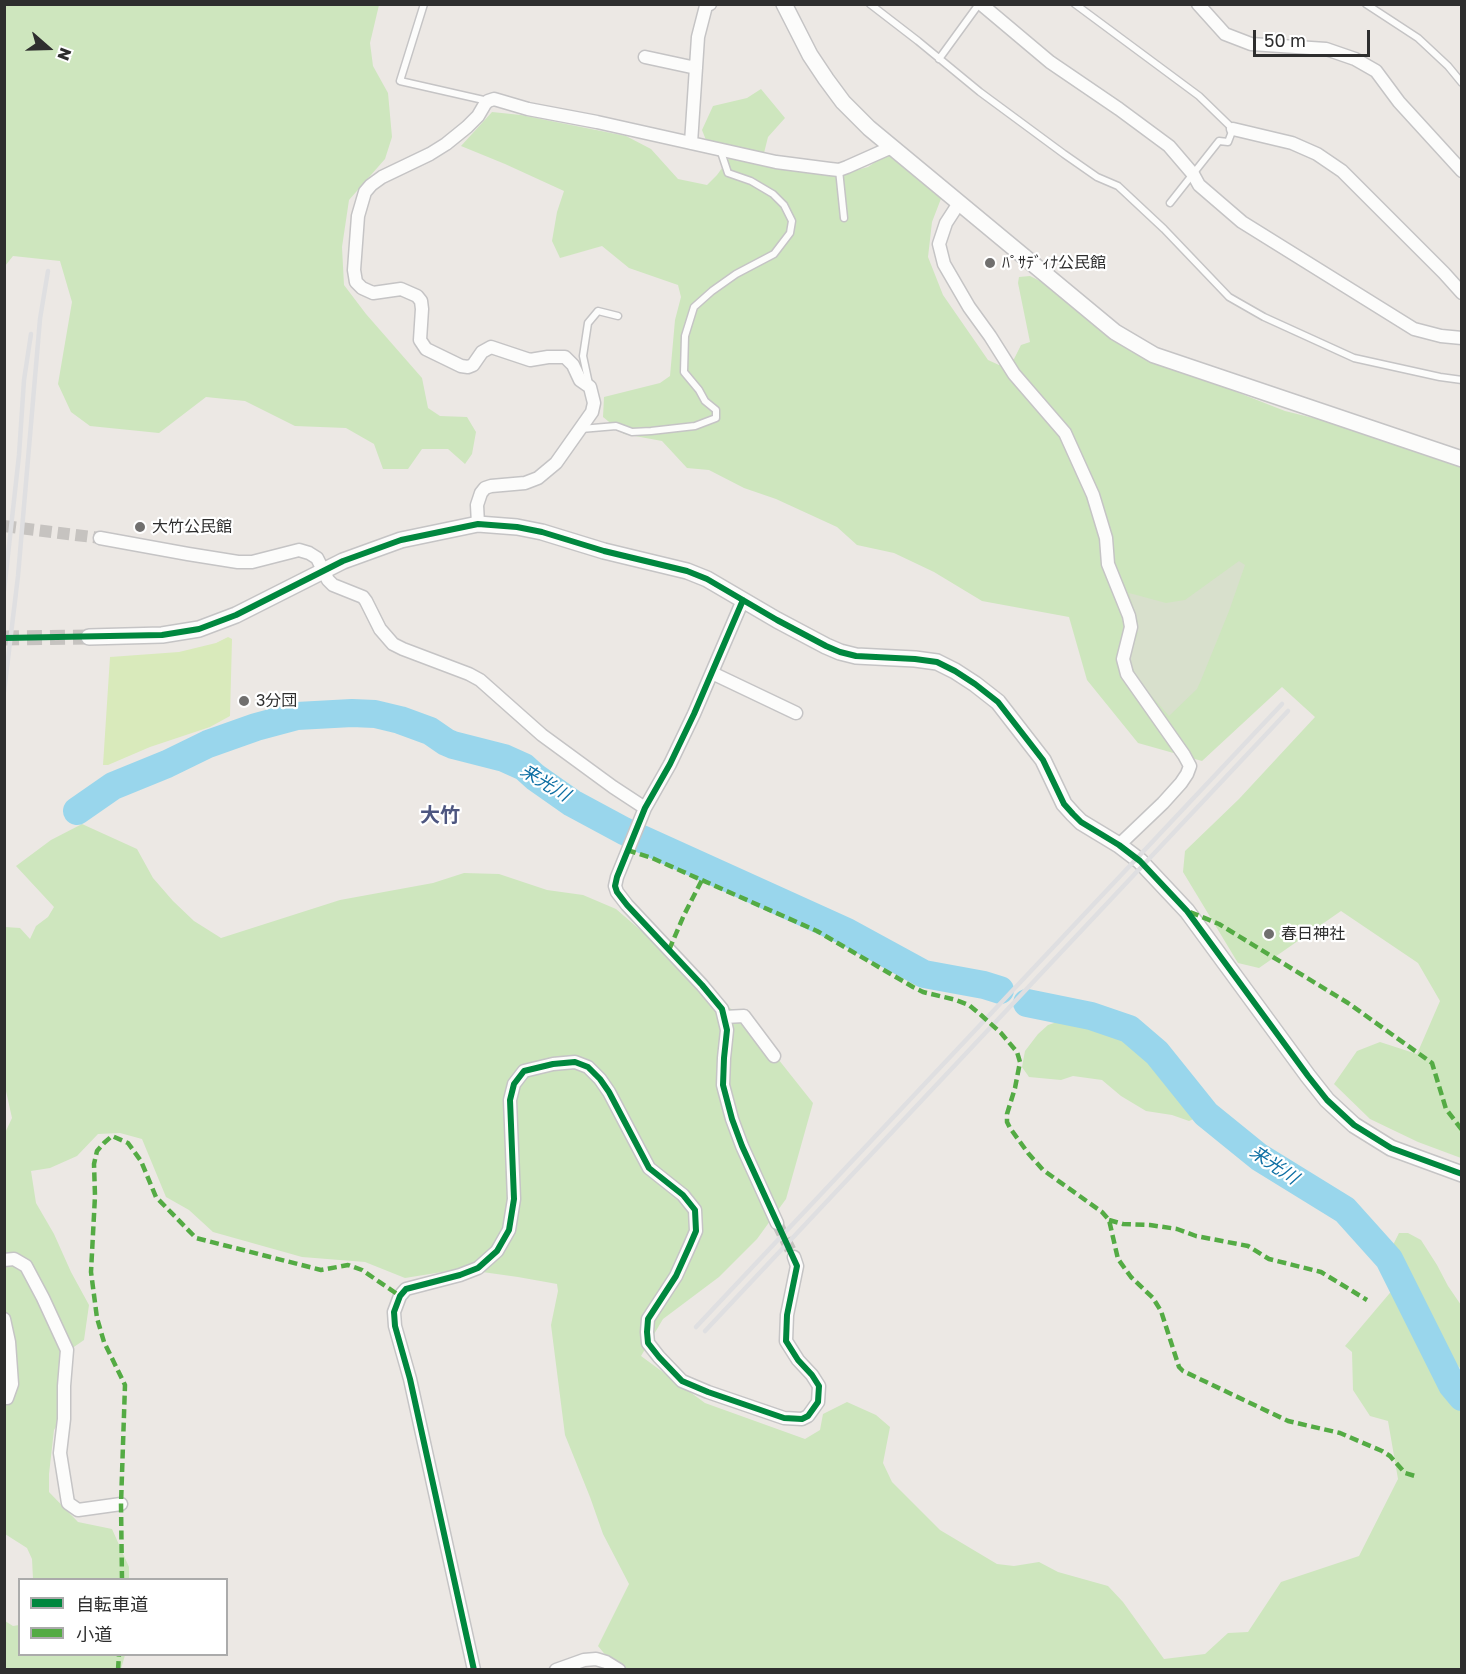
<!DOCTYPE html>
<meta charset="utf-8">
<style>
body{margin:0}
#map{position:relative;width:1466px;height:1674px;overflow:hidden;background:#ece8e4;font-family:"Golos Text","Noto Sans JP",sans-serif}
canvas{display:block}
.frame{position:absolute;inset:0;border:6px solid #2e2e2e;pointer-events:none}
.legend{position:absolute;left:18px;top:1578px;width:210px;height:78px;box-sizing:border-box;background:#fff;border:2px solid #ababab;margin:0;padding:8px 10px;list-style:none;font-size:18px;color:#2e2e2e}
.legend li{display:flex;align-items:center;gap:12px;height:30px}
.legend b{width:30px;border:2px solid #ababab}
.north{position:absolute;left:18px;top:18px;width:60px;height:60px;-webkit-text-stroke:4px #fff;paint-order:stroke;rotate:110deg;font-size:16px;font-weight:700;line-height:24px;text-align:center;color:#2e2e2e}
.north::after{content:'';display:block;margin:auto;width:21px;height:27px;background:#2e2e2e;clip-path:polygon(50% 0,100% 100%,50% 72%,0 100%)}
.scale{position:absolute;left:1253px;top:30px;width:117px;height:27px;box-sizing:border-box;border:3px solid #2e2e2e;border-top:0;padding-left:8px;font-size:18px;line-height:21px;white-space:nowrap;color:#2e2e2e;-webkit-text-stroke:4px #fff;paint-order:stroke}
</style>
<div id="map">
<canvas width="1466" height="1674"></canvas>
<div class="frame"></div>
<ul class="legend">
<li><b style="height:8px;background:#00873e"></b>自転車道</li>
<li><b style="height:8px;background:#54ab44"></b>小道</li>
</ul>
<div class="north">N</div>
<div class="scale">50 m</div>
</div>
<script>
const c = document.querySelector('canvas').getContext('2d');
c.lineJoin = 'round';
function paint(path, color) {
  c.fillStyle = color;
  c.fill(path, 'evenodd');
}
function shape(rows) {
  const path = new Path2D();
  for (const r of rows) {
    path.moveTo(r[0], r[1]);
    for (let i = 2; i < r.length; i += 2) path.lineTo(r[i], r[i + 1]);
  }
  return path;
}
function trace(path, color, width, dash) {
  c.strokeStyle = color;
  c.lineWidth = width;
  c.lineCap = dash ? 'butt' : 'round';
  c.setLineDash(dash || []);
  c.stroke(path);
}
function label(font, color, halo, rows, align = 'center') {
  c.font = font + ' "Golos Text","Noto Sans JP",sans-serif';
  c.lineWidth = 4.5;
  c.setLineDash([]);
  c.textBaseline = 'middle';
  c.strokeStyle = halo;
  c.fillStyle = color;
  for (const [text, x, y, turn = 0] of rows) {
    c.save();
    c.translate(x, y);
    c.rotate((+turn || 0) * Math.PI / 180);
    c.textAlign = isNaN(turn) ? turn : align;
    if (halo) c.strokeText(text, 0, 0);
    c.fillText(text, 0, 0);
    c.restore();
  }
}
const green = shape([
 [4,5,379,5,370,43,373,66,388,93,392,137,385,159,349,200,342,247,344,285,366,314,422,378,428,408,440,416,467,417,476,432,472,454,465,464,448,449,422,449,408,469,383,469,374,444,346,428,295,426,245,401,206,397,159,433,90,426,71,412,58,384,72,302,60,261,13,256,5,266],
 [761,89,785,118,768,137,764,153,849,172,868,167,890,152,942,196,932,222,928,257,943,295,988,360,999,365,1014,359,1021,345,1030,342,1018,283,1019,277,1030,276,1050,286,1137,353,1285,411,1354,428,1461,466,1461,1158,1418,1142,1370,1119,1334,1084,1357,1051,1380,1042,1417,1054,1440,1001,1418,963,1341,911,1259,968,1238,963,1183,872,1185,851,1239,799,1315,717,1282,687,1202,761,1138,743,1087,680,1069,617,982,601,934,572,894,553,857,545,837,527,776,499,744,488,709,470,687,468,662,441,624,434,603,417,604,397,660,383,670,376,675,320,681,297,678,285,629,268,602,246,560,258,552,241,557,212,564,191,505,164,461,146,492,112,521,115,626,136,651,149,678,179,707,185,717,175,730,157,725,146,706,140,702,130,713,106,747,98],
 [82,824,137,849,153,878,173,901,194,921,221,938,340,900,433,883,464,873,499,874,547,890,583,895,616,909,697,979,715,1000,744,1016,813,1103,786,1199,757,1239,719,1277,663,1319,641,1356,705,1403,805,1439,820,1430,823,1414,847,1402,876,1415,890,1427,883,1463,892,1482,940,1530,997,1564,1014,1566,1039,1562,1058,1572,1108,1586,1123,1602,1164,1659,1205,1654,1228,1633,1248,1632,1281,1582,1359,1556,1398,1479,1388,1421,1370,1416,1353,1390,1352,1352,1345,1346,1400,1281,1435,1335,1418,1306,1409,1279,1395,1265,1393,1252,1394,1243,1399,1233,1408,1233,1421,1240,1437,1265,1448,1286,1461,1305,1461,1369,1448,1356,1462,1377,1461,1669,617,1669,598,1646,629,1584,603,1534,590,1497,565,1435,551,1325,558,1291,557,1284,518,1277,461,1269,405,1278,365,1262,302,1257,213,1232,189,1210,166,1197,142,1139,120,1133,98,1134,77,1156,50,1168,31,1171,36,1203,54,1234,71,1272,89,1305,84,1340,71,1349,69,1362,71,1404,54,1430,49,1474,49,1492,78,1522,112,1529,129,1567,129,1579,33,1579,32,1559,27,1548,5,1534,4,1135,12,1118,4,1082,5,927,20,928,30,939,36,926,48,917,54,907,16,866,51,840],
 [1069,1018,1084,1023,1101,1026,1125,1037,1139,1047,1179,1092,1196,1114,1196,1118,1189,1121,1172,1115,1146,1111,1121,1096,1102,1080,1073,1076,1061,1080,1029,1077,1022,1067,1025,1051,1038,1034,1048,1025],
 [5,1621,13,1626,19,1625,20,1654,125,1655,121,1669,5,1669]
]);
const cemetery = shape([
 [1239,561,1245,565,1229,611,1201,680,1197,689,1169,716,1138,680,1129,659,1138,633,1136,631,1138,622,1129,593,1166,603,1185,600]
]);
const pitch = shape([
 [228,637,232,639,230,716,210,727,150,747,108,765,103,765,110,657,179,652,216,643]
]);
const river = shape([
 [77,811,113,786,167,764,208,744,256,727,297,716,352,713,375,714,400,720,430,731,446,742,453,745,504,758,524,767,535,777,572,803,624,831,847,932,924,974,984,985,1000,990],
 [1027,1003,1091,1016,1129,1029,1157,1053,1206,1114,1259,1157,1345,1210,1389,1259,1452,1385,1462,1397]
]);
const minorTunnel = shape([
 [4,526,100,538],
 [777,1223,794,1257]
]);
const tertiaryTunnel = shape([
 [4,638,89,637]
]);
const service = shape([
 [424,4,400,81,488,101],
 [870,4,918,41,980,92,1064,154,1097,177,1118,186,1164,229,1229,297,1264,317,1354,358,1440,377,1462,380],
 [1075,4,1199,96,1233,129,1228,142,1219,141,1170,203],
 [1366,4,1418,38,1448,66,1462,83],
 [939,59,979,4],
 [839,170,844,218],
 [589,384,583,356,588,323,598,311,618,316],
 [581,429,616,426,632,432,651,431,695,426,716,418,716,410,705,401,699,390,684,372,685,336,694,307,712,291,736,274,774,254,790,233,792,221,784,205,773,194,751,181,728,173,720,149]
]);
const minor = shape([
 [981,4,1050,62,1119,109,1169,146,1193,174,1199,185,1242,222,1414,329,1441,336,1462,338],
 [1198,4,1225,34,1251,44,1326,49,1355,59,1376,71,1399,102,1462,171],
 [645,57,696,68],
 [1233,129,1292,143,1317,154,1342,171,1444,273,1462,293],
 [691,143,698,37,706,6,710,4],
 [959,203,946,223,939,244,944,264,969,307,990,336,1014,374,1065,433,1093,495,1106,538,1108,564,1129,616,1131,627,1123,659,1127,674,1184,755,1190,766,1187,774,1181,783,1163,803,1119,845],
 [478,524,477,505,481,493,485,488,491,486,525,483,538,478,556,463,592,412,594,403,590,387,580,380,573,365,565,357,548,357,530,360,491,347,482,352,473,365,468,367,461,366,426,349,420,340,422,309,421,301,417,296,401,289,373,293,362,288,356,282,354,270,358,216,365,192,371,185,382,177,430,154,446,144,467,127,478,116,485,104,488,101,494,99,528,109,597,122,776,162,830,169,839,170,847,167,892,147],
 [100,538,188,554,238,562,252,562,299,550,309,553,317,558,328,580,333,585,363,597,366,601,380,629,393,644,403,649,469,674,480,680,542,735,613,787,645,808],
 [743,600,694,714,670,764,645,808,617,877,615,886,617,892,627,905,702,985,722,1009,727,1030,724,1058,723,1085,732,1119,742,1146,777,1223],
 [712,673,796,713],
 [724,1017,744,1016,774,1056],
 [4,1260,14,1259,26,1266,43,1298,67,1350,64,1386,64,1419,60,1453,68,1503,78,1510,121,1504],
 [4,1319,9,1342,12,1384,7,1398,4,1398],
 [474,1670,410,1379,395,1326,394,1312,400,1296,406,1289,460,1275,478,1268,497,1251,509,1230,514,1199,510,1100,514,1084,524,1071,553,1064,575,1062,588,1067,600,1079,609,1092,649,1168,683,1195,695,1210,696,1231,690,1245,676,1276,648,1319,647,1332,648,1343,659,1357,682,1381,708,1392,784,1418,802,1419,808,1416,818,1402,819,1386,812,1375,798,1360,786,1341,787,1315,797,1266,794,1257],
 [556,1670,584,1660,596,1659,606,1662,619,1670]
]);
const tertiary = shape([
 [784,4,810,55,826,79,843,102,869,128,1115,332,1154,355,1462,459],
 [89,637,162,635,199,629,236,615,343,561,401,540,478,524,517,527,542,532,604,551,687,571,707,579,777,620,826,646,840,652,856,656,915,659,937,662,955,671,975,684,998,702,1043,760,1064,804,1073,814,1081,822,1119,845,1140,861,1187,911,1308,1076,1327,1100,1354,1125,1391,1148,1462,1174]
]);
const rail = shape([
 [4,591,19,455,24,380,31,334],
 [4,692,18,576,40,319,48,271],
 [696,1327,1282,704],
 [705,1331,1288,711]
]);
const quiet = shape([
 [627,850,652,858,817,931,913,987,923,992,956,1000,969,1005,981,1015,1001,1033,1017,1052,1020,1062,1015,1088,1007,1114,1007,1122,1010,1128,1028,1153,1043,1170,1102,1212,1109,1220,1118,1259,1131,1277,1153,1298,1161,1311,1179,1367,1183,1371,1288,1421,1340,1433,1382,1451,1390,1456,1405,1473,1415,1476],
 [1190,912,1219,924,1348,1003,1432,1063,1446,1109,1462,1130],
 [669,950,684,915,702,880],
 [1109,1220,1123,1224,1150,1225,1177,1229,1196,1236,1248,1246,1269,1259,1321,1272,1367,1300],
 [122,1580,121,1504,125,1385,104,1342,97,1318,91,1272,95,1196,94,1164,97,1151,104,1143,112,1136,128,1143,141,1161,156,1197,196,1238,321,1270,348,1265,362,1270,400,1296],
 [118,1670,119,1654]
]);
const cycleway = shape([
 [4,638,162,635,199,629,236,615,343,561,401,540,478,524,517,527,542,532,604,551,687,571,707,579,777,620,826,646,840,652,856,656,915,659,937,662,955,671,975,684,998,702,1043,760,1064,804,1073,814,1081,822,1119,845,1140,861,1187,911,1308,1076,1327,1100,1354,1125,1391,1148,1462,1174],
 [474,1670,410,1379,395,1326,394,1312,400,1296,406,1289,460,1275,478,1268,497,1251,509,1230,514,1199,510,1100,514,1084,524,1071,553,1064,575,1062,588,1067,600,1079,609,1092,649,1168,683,1195,695,1210,696,1231,690,1245,676,1276,648,1319,647,1332,648,1343,659,1357,682,1381,708,1392,784,1418,802,1419,808,1416,818,1402,819,1386,812,1375,798,1360,786,1341,787,1315,797,1266,742,1146,732,1119,723,1085,724,1058,727,1030,722,1009,702,985,627,905,617,892,615,886,617,877,645,808,670,764,694,714,743,600]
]);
const markers = [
 [990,263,6,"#706f6e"],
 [140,527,6,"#706f6e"],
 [244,701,6,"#706f6e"],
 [1269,934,6,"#706f6e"]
];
const poiNames = [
 ["ﾊﾟｻﾃﾞｨﾅ公民館",1002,263],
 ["大竹公民館",152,527],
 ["3分団",256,701],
 ["春日神社",1281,934]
];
const waterNames = [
 ["来光川",545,783,31],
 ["来光川",1274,1165,34]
];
const quarterNames = [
 ["大竹",440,816]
];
paint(green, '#cee6be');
paint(cemetery, '#d8e0cc');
paint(pitch, '#d9eabb');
trace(river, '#99d6ec', 28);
trace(minorTunnel, '#c6c3c0', 12, [12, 6]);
trace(tertiaryTunnel, '#c6c3c0', 15, [15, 8]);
trace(service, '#c5c4c5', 9);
trace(minor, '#c5c4c5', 15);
trace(tertiary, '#c5c4c5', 18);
trace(service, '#fcfcfb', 6);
trace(minor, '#fcfcfb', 12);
trace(tertiary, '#fcfcfb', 15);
trace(rail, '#dfdfe1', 4.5);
trace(quiet, '#54ab44', 4.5, [9, 4.5]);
trace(cycleway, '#00873e', 6);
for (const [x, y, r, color] of markers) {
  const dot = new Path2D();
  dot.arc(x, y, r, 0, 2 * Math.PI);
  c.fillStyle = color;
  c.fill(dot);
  trace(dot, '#fff', 2);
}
label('16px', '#2e2e2e', '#fff', poiNames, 'left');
label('italic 18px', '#0d6fa3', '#fff', waterNames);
label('bold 20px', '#4d5680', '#fff', quarterNames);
</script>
